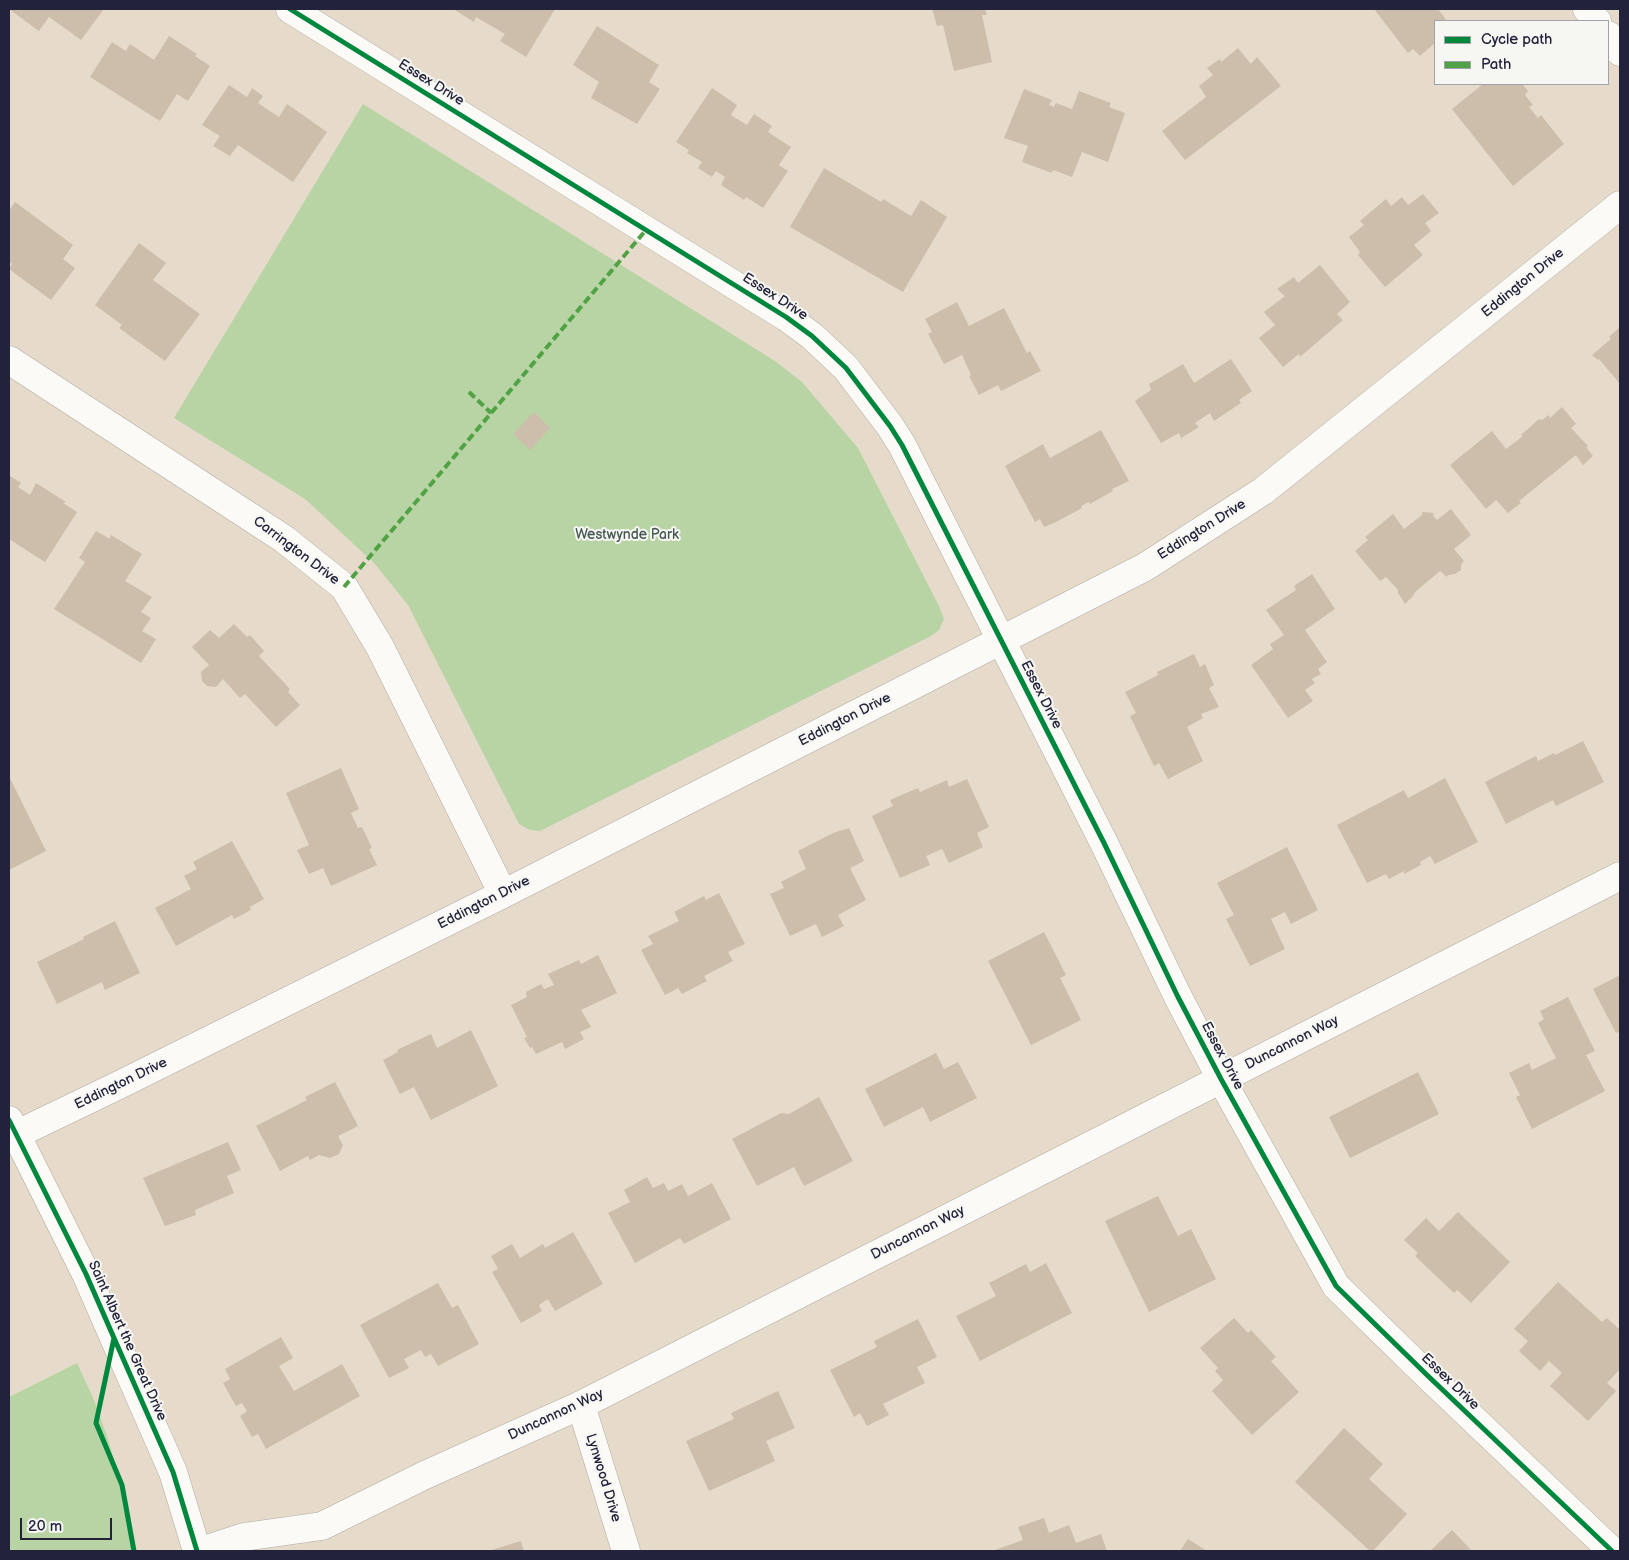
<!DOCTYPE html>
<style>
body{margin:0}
#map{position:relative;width:1629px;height:1560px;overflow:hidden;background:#e6dbca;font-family:"Balsamiq Sans",sans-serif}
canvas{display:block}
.frame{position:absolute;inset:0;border:10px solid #22223b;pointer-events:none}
.legend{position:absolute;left:1434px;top:20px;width:175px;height:65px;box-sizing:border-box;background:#f6f6f2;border:1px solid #a1a1a9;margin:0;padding:6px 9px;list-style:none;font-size:15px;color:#22223b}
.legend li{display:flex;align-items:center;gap:10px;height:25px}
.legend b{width:25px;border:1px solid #a1a1a9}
.scale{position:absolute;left:20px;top:1518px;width:92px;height:22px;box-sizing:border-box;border:2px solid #22223b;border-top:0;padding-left:6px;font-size:15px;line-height:18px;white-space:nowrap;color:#22223b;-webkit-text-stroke:4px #f6f6f2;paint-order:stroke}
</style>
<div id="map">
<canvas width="1629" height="1560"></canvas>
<div class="frame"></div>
<ul class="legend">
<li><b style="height:6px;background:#00873e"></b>Cycle path</li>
<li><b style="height:6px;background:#50a245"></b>Path</li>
</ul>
<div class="scale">20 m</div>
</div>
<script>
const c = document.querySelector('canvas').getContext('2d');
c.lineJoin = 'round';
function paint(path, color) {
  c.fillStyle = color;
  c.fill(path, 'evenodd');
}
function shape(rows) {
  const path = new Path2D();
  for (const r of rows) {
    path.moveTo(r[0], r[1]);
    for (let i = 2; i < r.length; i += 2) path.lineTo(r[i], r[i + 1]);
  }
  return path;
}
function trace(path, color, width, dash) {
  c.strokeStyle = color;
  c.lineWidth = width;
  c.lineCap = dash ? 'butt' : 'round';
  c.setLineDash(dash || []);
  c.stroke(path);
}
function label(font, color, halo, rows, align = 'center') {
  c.font = font + ' "Balsamiq Sans",sans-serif';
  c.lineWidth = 4;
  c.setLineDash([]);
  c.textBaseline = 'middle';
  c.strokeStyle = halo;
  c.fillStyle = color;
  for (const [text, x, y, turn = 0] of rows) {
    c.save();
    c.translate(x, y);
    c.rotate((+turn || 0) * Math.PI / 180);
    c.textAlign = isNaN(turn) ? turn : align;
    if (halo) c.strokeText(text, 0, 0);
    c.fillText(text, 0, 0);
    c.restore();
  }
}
const green = shape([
 [363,104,775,361,802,382,858,448,939,606,944,619,939,630,931,636,540,831,530,830,519,824,408,605,374,563,305,499,174,418],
 [77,1363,94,1400,108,1439,122,1488,133,1551,9,1551,9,1397]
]);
const building = shape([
 [9,9,104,9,81,40,49,17,39,31],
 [453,9,555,9,526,57,500,41,505,34,476,17,474,22],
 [932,9,985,9,987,15,982,15,992,62,954,71,943,25,937,26],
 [1374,9,1438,9,1447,21,1435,21,1435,43,1420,56,1413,49,1408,53],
 [597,26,659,65,649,82,660,89,637,124,591,98,599,82,573,65],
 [169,36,197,54,195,56,210,66,188,101,177,94,160,121,90,77,112,42,126,51,130,44,154,60],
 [1238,48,1251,64,1257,57,1281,86,1185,160,1162,131,1206,97,1199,86,1213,75,1207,68,1220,59,1221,62],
 [1483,84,1522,84,1528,91,1525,95,1533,105,1529,107,1538,118,1541,115,1564,144,1513,186,1452,109],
 [229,85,247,97,252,88,263,96,258,103,279,117,287,104,327,132,293,182,238,145,230,156,213,146,220,136,202,125],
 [712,88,737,105,731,115,747,125,754,114,772,126,768,132,791,147,779,165,788,171,763,208,746,197,744,200,721,185,725,177,716,171,712,177,698,168,702,162,687,153,689,150,676,142],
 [1024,89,1052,100,1049,105,1054,107,1056,103,1072,109,1079,91,1111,103,1109,107,1125,113,1108,162,1082,152,1072,177,1053,170,1052,173,1022,162,1028,146,1004,138],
 [824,168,881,202,883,199,911,216,921,200,947,217,903,292,790,227],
 [1423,194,1439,213,1425,223,1431,231,1414,245,1423,255,1385,287,1358,255,1360,252,1349,237,1364,225,1360,221,1386,199,1391,206,1402,197,1408,205],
 [15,202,73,245,63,259,75,268,51,300,9,269,12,264,9,261,9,211],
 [139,243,166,263,153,280,200,314,165,361,119,328,122,325,95,305],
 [1320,265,1350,302,1337,314,1343,320,1300,357,1299,354,1283,367,1259,338,1275,325,1264,312,1285,296,1277,289,1294,277,1298,283],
 [957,302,969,326,1004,308,1027,353,1030,351,1041,371,1001,391,998,385,979,395,969,376,971,375,962,355,944,364,928,334,932,332,925,319],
 [1620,327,1620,384,1599,359,1598,360,1592,355,1611,339,1609,337],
 [1231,359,1252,391,1239,400,1241,403,1214,421,1210,413,1195,423,1199,427,1181,438,1179,433,1161,443,1135,401,1151,390,1149,384,1183,364,1194,383],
 [1562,407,1576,424,1571,428,1588,446,1586,447,1593,456,1583,465,1576,455,1519,501,1521,503,1508,513,1496,500,1486,509,1450,465,1492,431,1506,449,1523,436,1521,435,1539,419,1542,420,1549,415,1550,418],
 [534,412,550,428,530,450,513,434],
 [1101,430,1129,481,1112,489,1113,491,1090,504,1089,502,1081,506,1082,508,1056,522,1044,527,1040,519,1035,522,1005,466,1043,444,1050,458],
 [9,475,21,483,18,487,30,495,36,483,66,502,63,503,77,512,45,562,9,539],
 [1451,509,1471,535,1454,549,1464,561,1461,565,1461,570,1455,574,1448,575,1447,577,1440,571,1415,592,1413,596,1405,604,1398,593,1398,590,1386,577,1380,581,1355,551,1368,540,1365,537,1393,514,1404,529,1422,515,1422,512,1434,513,1433,516,1437,520],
 [96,531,110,539,111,535,142,554,125,581,152,597,141,612,151,618,142,631,156,639,141,663,54,609,85,562,79,558],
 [1312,574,1335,609,1305,630,1327,662,1318,669,1321,674,1312,679,1315,683,1305,690,1313,701,1288,718,1251,665,1273,649,1270,644,1284,635,1266,610,1296,590,1294,586],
 [234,624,247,637,250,635,264,651,259,656,290,689,288,692,300,705,276,727,245,694,240,698,223,679,216,687,207,686,202,681,201,672,209,665,192,647,210,630,219,638],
 [1194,654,1200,667,1205,664,1214,685,1209,688,1219,707,1201,714,1203,718,1187,727,1203,761,1168,779,1159,763,1154,766,1130,716,1136,713,1125,692,1158,675,1157,672],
 [1583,741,1604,782,1556,806,1553,800,1506,824,1485,782,1536,756,1538,761,1554,753,1555,755],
 [341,768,359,809,351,813,358,828,362,827,372,848,369,849,377,865,331,886,323,868,309,874,297,850,309,845,286,793],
 [9,776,46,851,9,870],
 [1445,778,1478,842,1435,864,1430,856,1420,862,1421,865,1404,874,1404,871,1389,879,1386,874,1367,883,1337,825,1404,790,1408,798],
 [967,779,989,827,977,833,983,847,949,863,942,849,926,856,930,865,900,878,872,816,893,806,890,800,918,788,920,792,947,780,949,787],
 [849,828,864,861,850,868,866,900,838,915,844,926,822,937,816,924,790,936,770,894,784,888,781,882,806,869,798,851,833,833],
 [232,841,264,899,250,907,251,910,234,919,232,915,176,946,155,908,191,889,184,876,197,869,193,862],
 [1287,847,1318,910,1291,924,1285,912,1271,919,1285,949,1250,966,1226,919,1234,915,1217,883],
 [719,893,745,944,728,952,733,961,704,976,707,981,682,994,678,988,665,995,641,950,653,944,648,936,679,921,674,912,704,896,706,900],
 [115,921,140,973,105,990,102,982,57,1004,37,962,84,939,83,937],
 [1044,932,1066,975,1060,978,1081,1020,1031,1045,988,961],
 [598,955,617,993,581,1010,591,1027,580,1032,584,1039,565,1049,562,1042,536,1054,532,1047,530,1048,524,1038,527,1037,511,1005,527,997,526,992,541,984,544,989,554,985,548,974,579,960,581,964],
 [1620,975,1620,1031,1616,1033,1593,989],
 [1568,997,1595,1051,1586,1055,1605,1091,1532,1129,1516,1097,1520,1095,1509,1073,1529,1063,1532,1070,1556,1058,1538,1023,1544,1019,1540,1011],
 [471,1030,498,1086,431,1120,414,1087,400,1094,383,1060,398,1052,397,1050,431,1034,437,1048],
 [936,1053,944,1069,958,1062,977,1098,930,1122,923,1107,884,1127,865,1089],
 [1418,1072,1439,1114,1350,1158,1329,1117],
 [335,1082,358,1126,338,1136,343,1145,339,1154,330,1158,319,1155,310,1160,308,1156,280,1171,256,1126,307,1100,305,1097],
 [819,1097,853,1161,804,1186,794,1167,757,1186,732,1139,781,1113,789,1114],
 [228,1142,241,1170,227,1176,234,1193,195,1210,196,1215,165,1226,143,1178],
 [647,1177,653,1188,664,1183,668,1191,682,1184,688,1196,712,1183,731,1219,684,1244,680,1238,635,1263,608,1213,630,1202,624,1190],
 [1158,1196,1178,1236,1191,1229,1216,1279,1149,1312,1105,1221],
 [1458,1212,1510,1262,1471,1303,1457,1290,1454,1293,1415,1256,1418,1253,1404,1240,1426,1218,1439,1231],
 [573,1232,603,1284,555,1311,548,1299,539,1305,542,1311,521,1323,492,1272,498,1269,491,1256,512,1244,520,1258,543,1244,545,1248],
 [1046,1263,1072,1313,980,1361,956,1316,996,1296,989,1283,1026,1264,1030,1272],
 [1558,1282,1602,1322,1607,1318,1620,1330,1620,1369,1607,1383,1616,1391,1588,1421,1550,1386,1562,1373,1549,1361,1540,1371,1519,1351,1528,1341,1514,1329],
 [438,1283,452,1308,458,1305,479,1344,438,1366,431,1354,425,1357,421,1350,404,1359,409,1368,389,1378,360,1325],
 [1234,1318,1248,1333,1251,1330,1276,1357,1271,1361,1299,1392,1252,1435,1212,1391,1223,1380,1215,1371,1218,1368,1200,1348],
 [918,1319,937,1357,917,1367,925,1383,883,1404,889,1415,867,1426,860,1413,854,1417,830,1370,877,1347,874,1341],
 [281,1337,293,1358,279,1366,294,1391,342,1364,360,1396,266,1449,258,1434,252,1437,240,1416,247,1411,242,1403,236,1406,223,1383,230,1379,225,1369],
 [778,1391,795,1428,766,1441,775,1461,709,1491,686,1441,734,1419,731,1413],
 [1344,1428,1383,1464,1369,1479,1407,1514,1373,1551,1370,1551,1295,1482],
 [1044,1518,1049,1533,1069,1525,1076,1543,1101,1534,1107,1551,992,1551,1023,1540,1018,1527],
 [1452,1530,1472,1551,1430,1551],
 [1188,1539,1207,1551,1180,1551],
 [521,1541,524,1551,488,1551]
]);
const street = shape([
 [290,9,786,317,812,336,846,368,890,426,902,445,1104,843,1178,997,1221,1079,1336,1286,1427,1375,1612,1551],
 [1587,9,1597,21],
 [1608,35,1620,52],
 [9,360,284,539,344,587,380,647,503,894],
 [9,1120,86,1274,114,1338,173,1472,197,1551],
 [9,1138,119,1085,503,894,1145,567,1263,491,1620,205],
 [581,1405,626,1551],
 [201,1551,244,1537,322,1526,425,1475,581,1405,1620,876]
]);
const quiet = shape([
 [469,392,491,413],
 [344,587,646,230]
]);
const cycleway = shape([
 [290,9,786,317,812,336,846,368,890,426,902,445,1104,843,1178,997,1221,1079,1336,1286,1427,1375,1612,1551],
 [9,1120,86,1274,114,1338,173,1472,197,1551],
 [114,1338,96,1423,122,1485,134,1551]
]);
const streetNames = [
 ["Essex Drive",431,83,32],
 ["Eddington Drive",1523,283,-39],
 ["Essex Drive",775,297,33],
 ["Eddington Drive",1202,530,-32],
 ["Carrington Drive",296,551,37],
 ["Essex Drive",1041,695,63],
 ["Eddington Drive",845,720,-27],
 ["Eddington Drive",484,903,-27],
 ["Duncannon Way",1292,1043,-27],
 ["Essex Drive",1222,1056,62],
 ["Eddington Drive",121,1084,-26],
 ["Duncannon Way",918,1233,-27],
 ["Saint Albert the Great Drive",127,1341,66],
 ["Essex Drive",1450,1382,44],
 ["Duncannon Way",556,1415,-25],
 ["Lynwood Drive",603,1478,73]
];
const parkNames = [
 ["Westwynde Park",627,535]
];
paint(green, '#b8d4a4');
paint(building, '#cdbdab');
trace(street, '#b1aaa2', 29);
trace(street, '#fbfaf7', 28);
trace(quiet, '#50a245', 4, [8, 4]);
trace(cycleway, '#00873e', 5);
label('14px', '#22223b', '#f6f6f2', streetNames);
label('14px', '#445651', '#f6f6f2', parkNames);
</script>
